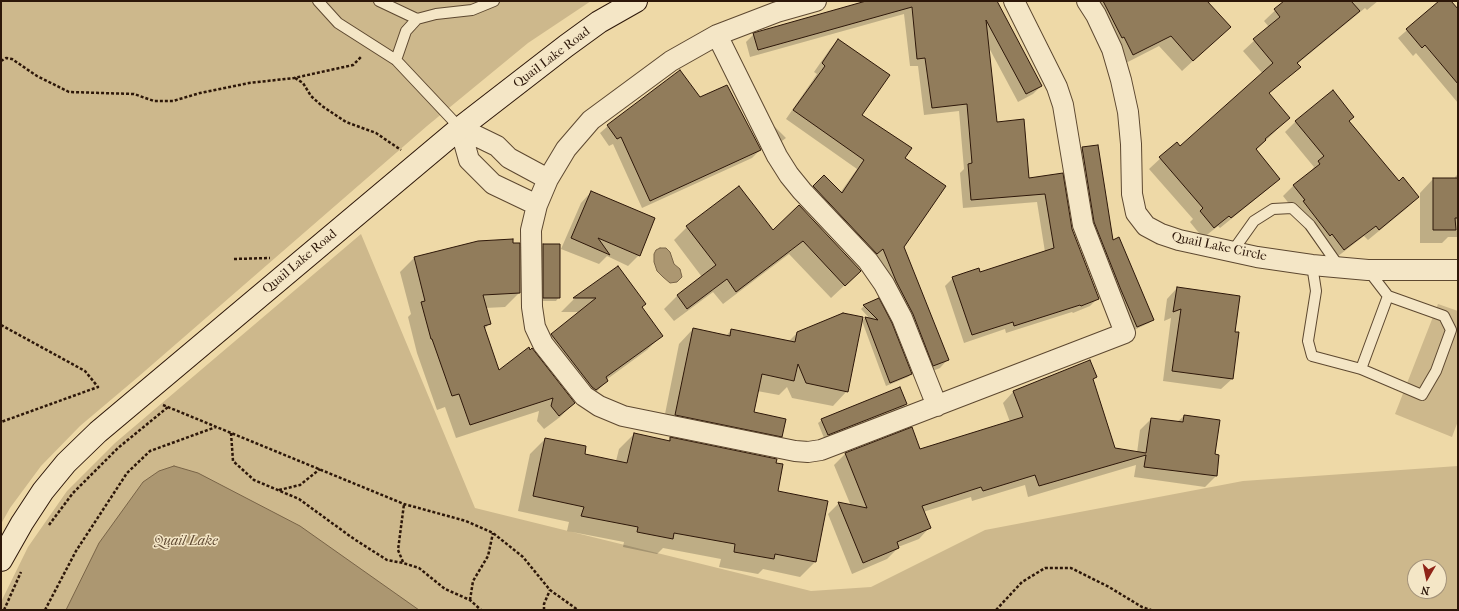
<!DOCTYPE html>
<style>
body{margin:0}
#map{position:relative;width:1459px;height:611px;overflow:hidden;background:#eed9a7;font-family:"IM FELL French Canon",serif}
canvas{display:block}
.frame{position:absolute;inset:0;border:2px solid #2d1709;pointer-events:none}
.north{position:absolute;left:1407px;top:559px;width:40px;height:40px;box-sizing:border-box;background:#f4e6c6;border:1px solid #a4937a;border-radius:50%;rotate:189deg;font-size:11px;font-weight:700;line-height:16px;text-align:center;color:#2d1709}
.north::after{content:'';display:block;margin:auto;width:14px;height:18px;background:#8f2418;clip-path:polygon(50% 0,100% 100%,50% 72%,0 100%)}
</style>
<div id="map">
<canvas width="1459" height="611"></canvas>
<div class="frame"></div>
<div class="north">N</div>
</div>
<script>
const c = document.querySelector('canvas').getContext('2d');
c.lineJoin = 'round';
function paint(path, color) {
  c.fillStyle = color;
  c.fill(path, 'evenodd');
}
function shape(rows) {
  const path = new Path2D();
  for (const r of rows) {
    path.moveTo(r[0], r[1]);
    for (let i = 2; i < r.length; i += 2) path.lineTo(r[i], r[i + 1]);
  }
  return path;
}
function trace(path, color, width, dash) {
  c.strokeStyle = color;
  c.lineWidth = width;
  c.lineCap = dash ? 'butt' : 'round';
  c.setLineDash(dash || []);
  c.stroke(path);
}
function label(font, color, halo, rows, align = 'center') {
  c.font = font + ' "IM FELL French Canon",serif';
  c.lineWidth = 3;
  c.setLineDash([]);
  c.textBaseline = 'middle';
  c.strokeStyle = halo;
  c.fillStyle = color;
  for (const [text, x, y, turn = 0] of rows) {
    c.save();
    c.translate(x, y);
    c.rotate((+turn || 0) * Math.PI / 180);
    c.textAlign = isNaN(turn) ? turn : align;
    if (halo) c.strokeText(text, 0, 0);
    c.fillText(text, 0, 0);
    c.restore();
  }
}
const green = shape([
 [1,1,591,1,528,43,427,126,138,377,80,426,41,466,10,508,1,524],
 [361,234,475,508,811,591,871,587,985,530,1243,481,1458,466,1458,610,1,610,1,602,28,547,67,491,115,443],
 [1415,567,1439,567,1439,591,1415,591],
 [1438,304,1458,311,1458,421,1452,437,1395,414]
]);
const water = shape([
 [660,248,666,248,670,252,674,264,680,269,682,277,677,282,670,283,663,277,657,271,654,262,654,254,656,250,660,248],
 [174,466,198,473,300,526,419,610,66,610,99,543,143,482,159,471,174,466]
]);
const shadow = shape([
 [872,1,954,1,999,7,1041,86,1033,94,1018,102,988,46,996,123,1028,179,1062,174,1071,229,1098,298,1090,306,1073,313,1072,312,1006,333,1005,329,964,343,945,286,953,278,980,273,1045,252,1037,202,963,208,960,173,964,169,959,111,924,115,918,66,910,66,904,14,750,57,746,42,754,34],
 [1090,1,1212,1,1208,4,1218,38,1182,71,1159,46,1122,65],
 [1285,1,1378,1,1367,10,1365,8,1297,64,1300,67,1268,94,1289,118,1256,150,1279,178,1268,189,1220,228,1218,226,1203,238,1190,222,1193,219,1149,169,1177,143,1180,147,1263,74,1243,51,1269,27,1264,21],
 [1441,1,1450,1,1458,11,1458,103,1416,53,1413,56,1398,38],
 [838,40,861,115,904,158,903,247,948,359,940,368,925,374,905,322,806,195,824,177,840,193,857,169,786,119,817,74,814,72,830,49],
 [700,98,760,150,752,158,642,208,613,144,609,146,600,133,608,126],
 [1296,121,1349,121,1399,182,1418,197,1407,208,1368,240,1364,236,1333,260,1318,246,1293,213,1295,211,1283,196,1294,185,1309,174,1314,167,1285,132],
 [775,127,786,138,779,143,772,130],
 [1097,146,1112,241,1152,320,1149,323,1134,330,1091,226,1079,151,1082,148],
 [1458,174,1458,237,1448,237,1442,243,1420,243,1420,193,1433,179,1455,179,1455,177],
 [591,192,654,219,639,255,628,266,607,256,599,264,561,249,581,203],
 [799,206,846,284,831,298,789,254,723,304,713,292,674,321,664,309,677,296,702,277,674,240,687,227,773,231],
 [543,245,559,297,556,301,540,301,540,248],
 [414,258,519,293,505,307,485,308,489,324,484,330,498,372,574,403,560,417,544,429,537,421,539,411,456,438,445,407,437,410,417,353,408,317,411,314,400,272],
 [618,267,641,308,661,336,647,350,606,380,607,381,593,395,537,348,551,334,580,312,561,312,574,299],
 [1177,288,1234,333,1232,379,1221,389,1163,381,1171,318,1164,321,1167,299],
 [878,300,911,374,908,377,886,386,862,321,865,318,871,320,861,309,864,306],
 [693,329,726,336,731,330,789,341,798,332,847,391,833,406,792,398,787,387,779,395,757,391,753,412,781,436,766,451,662,429,679,344],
 [1090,362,1096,377,1092,380,1114,449,1137,453,1140,430,1151,419,1177,422,1184,416,1214,455,1218,456,1216,476,1205,487,1134,477,1136,465,1028,497,1025,485,972,501,971,497,923,512,929,528,919,539,898,547,898,548,887,559,852,574,828,514,838,504,851,506,834,465,845,454,911,429,920,450,1010,422,1003,403,1013,392],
 [906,404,903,407,824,438,818,423,822,420],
 [634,434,668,441,671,438,777,491,815,562,800,577,763,569,758,574,719,567,721,559,663,548,657,554,623,547,624,542,567,531,569,522,518,511,530,454,545,439,583,455,616,461,619,449]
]);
const building = shape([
 [866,1,997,1,1042,86,1026,94,986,20,997,122,1024,119,1029,178,1063,173,1072,229,1099,299,1081,306,1080,305,1014,326,1013,322,972,335,952,277,979,268,980,272,1054,248,1045,194,971,200,968,164,972,163,967,104,932,108,925,58,917,59,912,7,758,50,753,33,866,1],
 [1103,1,1207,1,1231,27,1193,61,1171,36,1133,55,1124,37,1122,38,1103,1],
 [1284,1,1351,1,1360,11,1297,63,1301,67,1269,93,1290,118,1265,139,1266,140,1256,149,1280,179,1231,218,1229,216,1214,228,1200,211,1203,208,1159,157,1177,142,1180,146,1273,63,1253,39,1280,17,1274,9,1284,1],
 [1439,1,1451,1,1458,9,1458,84,1425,45,1422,48,1406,29,1439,1],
 [838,39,890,75,862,115,912,148,905,158,946,186,904,247,949,360,933,366,913,314,896,281,883,249,877,254,813,186,824,175,842,193,864,160,793,110,825,66,822,63,838,39],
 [680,70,700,97,727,85,761,150,650,201,621,137,617,139,607,125,680,70],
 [1333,90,1354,117,1349,121,1399,181,1403,177,1419,197,1379,230,1376,226,1344,250,1332,234,1330,236,1303,201,1305,200,1293,185,1320,164,1318,161,1324,156,1295,121,1333,90],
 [1098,145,1113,240,1119,237,1154,320,1137,327,1121,290,1094,222,1082,147,1098,145],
 [1433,178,1458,178,1458,218,1455,218,1456,230,1433,230,1433,178],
 [739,186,773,230,799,205,861,271,845,286,803,241,736,292,727,279,687,309,677,295,716,265,686,226,739,186],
 [591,191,655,218,640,256,598,238,610,255,571,238,591,191],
 [513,239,513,243,520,243,520,293,483,295,491,324,484,326,499,370,529,347,530,350,532,348,575,403,559,416,551,406,553,398,470,425,459,394,452,396,432,339,431,339,421,302,425,301,414,257,478,241,513,239],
 [543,244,560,244,560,298,543,298,543,244],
 [618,266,646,304,642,307,663,336,606,377,608,381,596,390,592,387,551,334,596,298,573,298,618,266],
 [1177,287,1240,296,1235,332,1239,332,1233,379,1172,371,1181,309,1173,312,1177,287],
 [879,298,892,323,912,374,890,383,865,317,878,320,863,305,879,298],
 [843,313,863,317,848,392,806,383,798,364,794,381,762,374,754,412,786,419,782,437,675,415,693,328,730,336,731,329,795,342,797,332,843,313],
 [1090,360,1097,377,1093,379,1115,448,1146,453,1151,418,1183,422,1184,415,1220,420,1215,454,1219,455,1217,476,1144,467,1146,455,1039,486,1035,475,983,491,981,487,922,506,931,528,897,542,899,548,863,563,838,502,867,508,845,453,912,427,920,449,1023,417,1013,391,1090,360],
 [900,387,907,404,828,435,821,419,900,387],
 [634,433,670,441,670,437,777,459,776,463,783,464,778,491,828,501,816,562,775,554,774,559,734,552,735,544,674,533,673,539,637,532,638,527,581,516,584,507,533,496,545,438,586,446,585,454,627,463,634,433]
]);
const path = shape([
 [1,61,6,58,12,59,37,76,69,92,134,94,154,101,173,101,200,93,249,83,294,78,353,65,361,57],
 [295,78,303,83,311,96,322,106,346,122,376,133,401,150],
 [234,259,270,258],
 [1,325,85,371,98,387,1,422],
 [163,405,404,504,466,521,493,533,523,557,550,590,578,610],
 [231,433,233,461,254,480,299,499,354,539,387,560,403,563,419,568,445,589,470,600,481,610],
 [279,490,300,485,320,469],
 [49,525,73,493,118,448,168,407],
 [403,562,398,550,404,504],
 [470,600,473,581,488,556,493,533],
 [4,610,21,572],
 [45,610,76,551,127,473,150,451,216,427],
 [544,610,544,604,550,590],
 [996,610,1022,582,1045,568,1071,568,1109,587,1142,607,1151,610]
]);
const lane = shape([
 [318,1,338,23,396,60,460,128],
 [379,1,417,19],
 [396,60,406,31,417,19,436,14,472,10,494,1],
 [1232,252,1254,221,1273,209,1292,208,1310,225,1340,268],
 [1312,265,1316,291,1308,341,1312,356,1361,369,1422,395,1436,371,1451,330,1444,316,1388,296,1368,270],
 [1361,369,1388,296]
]);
const street = shape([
 [816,1,777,12,717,35,671,61,591,120,566,149,548,179,537,205,531,230,532,307,535,327,543,344,584,396,599,406,623,416,795,451,808,452,821,450,1125,333,1083,225,1063,105,1057,87,1014,1],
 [1087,1,1096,15,1112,49,1121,80,1128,112,1131,144,1132,194,1136,213,1146,226,1161,234,1179,240,1257,257,1312,265,1368,270,1458,270],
 [717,35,777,156,789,175,802,191,868,261,884,284,902,318,937,406],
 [460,128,469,160,493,184,537,205],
 [460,128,497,146,509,158,548,179]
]);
const secondary = shape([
 [1,560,22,523,43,491,66,463,98,432,460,128,566,46,599,22,636,1]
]);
const streetNames = [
 ["Quail Lake Road",552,58,-37],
 ["Quail Lake Circle",1219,247,12],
 ["Quail Lake Road",300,262,-40]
];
const waterNames = [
 ["Quail Lake",186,542]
];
paint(green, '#cdb88c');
paint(water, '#ac9771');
trace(water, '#796447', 1);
paint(shadow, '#0003');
paint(building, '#917c5b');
trace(building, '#2d1709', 1);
trace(lane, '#5d4830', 12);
trace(street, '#5d4830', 22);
trace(secondary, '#2d1709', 24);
trace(path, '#2d1709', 2.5, [3, 2]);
trace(lane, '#f4e6c6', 10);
trace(street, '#f4e6c6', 20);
trace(secondary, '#f4e6c6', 22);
label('13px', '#2d1709', '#f4e6c6', streetNames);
label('italic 14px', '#604a33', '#f4e6c6', waterNames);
</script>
